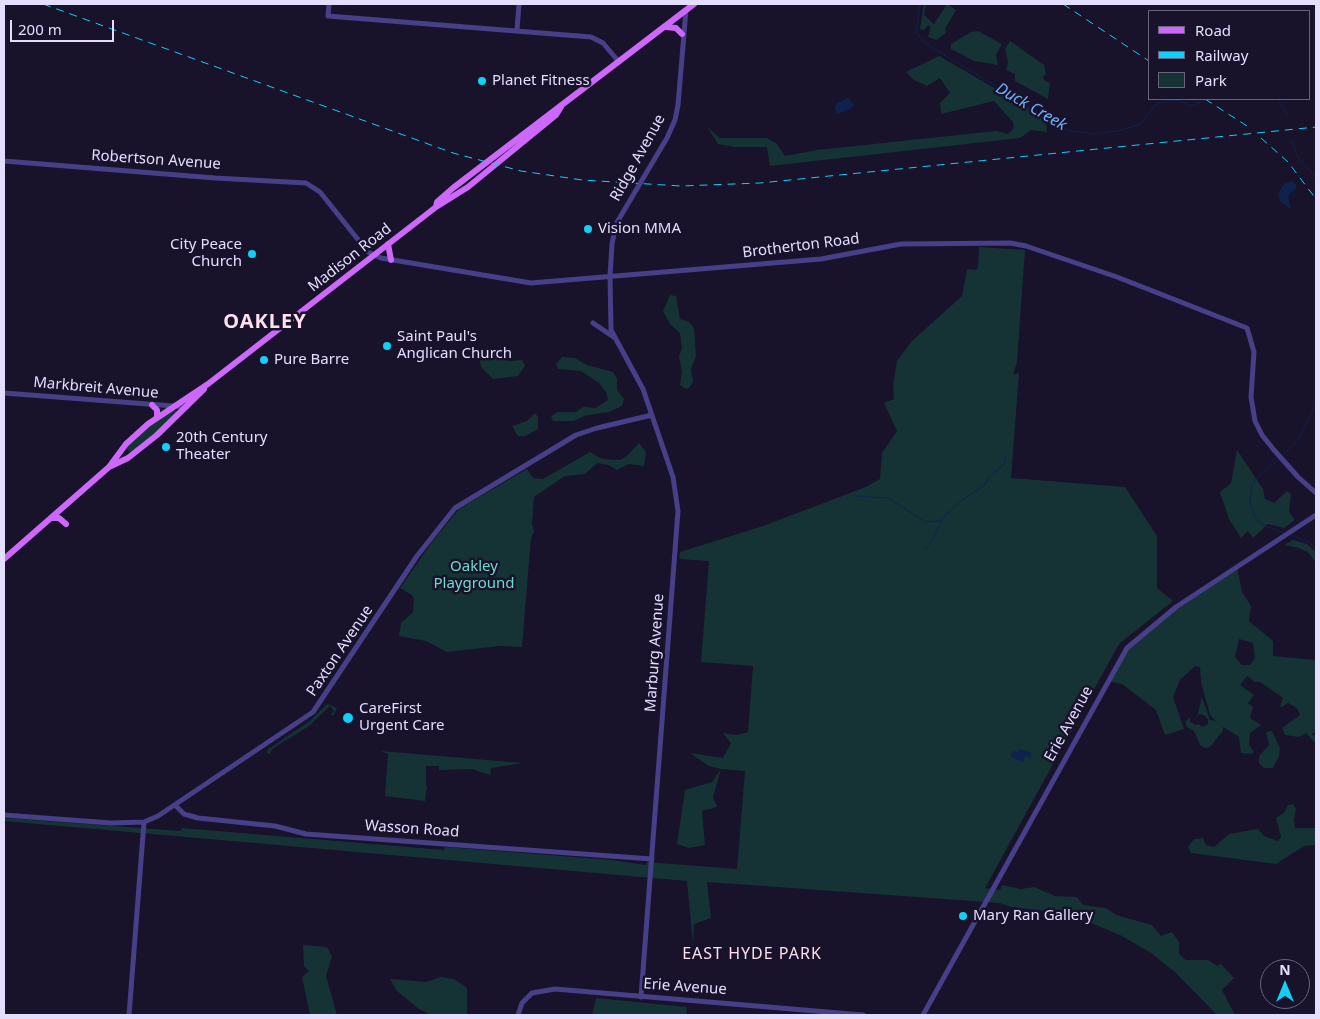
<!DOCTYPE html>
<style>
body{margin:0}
#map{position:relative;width:1320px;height:1019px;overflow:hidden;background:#18122b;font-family:"Noto Sans",sans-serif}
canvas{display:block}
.frame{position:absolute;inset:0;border:5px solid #e3ddfe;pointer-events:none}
.legend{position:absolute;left:1148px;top:10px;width:162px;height:90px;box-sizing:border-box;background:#18122b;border:1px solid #69637f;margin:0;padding:6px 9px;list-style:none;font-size:15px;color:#e3ddfe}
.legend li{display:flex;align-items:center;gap:10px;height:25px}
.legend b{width:25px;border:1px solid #69637f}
.north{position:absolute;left:1260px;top:959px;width:50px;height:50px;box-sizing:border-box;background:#18122b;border:1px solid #69637f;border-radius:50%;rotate:0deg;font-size:14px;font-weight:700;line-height:20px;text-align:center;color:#e3ddfe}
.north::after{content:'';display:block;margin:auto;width:18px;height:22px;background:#10d0f7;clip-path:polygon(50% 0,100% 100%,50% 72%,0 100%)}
.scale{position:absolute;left:10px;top:20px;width:104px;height:22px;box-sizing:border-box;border:2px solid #e3ddfe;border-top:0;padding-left:6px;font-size:15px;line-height:18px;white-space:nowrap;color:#e3ddfe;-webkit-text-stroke:4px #18122b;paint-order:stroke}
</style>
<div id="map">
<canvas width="1320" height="1019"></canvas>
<div class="frame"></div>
<ul class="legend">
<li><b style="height:6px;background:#cd68fa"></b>Road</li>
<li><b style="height:6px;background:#10d0f7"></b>Railway</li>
<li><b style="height:14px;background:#153334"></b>Park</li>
</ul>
<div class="north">N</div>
<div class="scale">200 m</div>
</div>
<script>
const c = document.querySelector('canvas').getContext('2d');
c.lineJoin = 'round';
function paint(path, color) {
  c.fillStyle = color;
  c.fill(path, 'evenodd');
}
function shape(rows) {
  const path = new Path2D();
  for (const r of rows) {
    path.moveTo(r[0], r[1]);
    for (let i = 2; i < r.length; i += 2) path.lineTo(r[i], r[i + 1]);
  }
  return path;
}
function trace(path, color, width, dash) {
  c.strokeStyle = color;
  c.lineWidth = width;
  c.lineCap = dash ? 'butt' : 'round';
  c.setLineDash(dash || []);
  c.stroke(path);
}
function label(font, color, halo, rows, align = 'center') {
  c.font = font + ' "Noto Sans",sans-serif';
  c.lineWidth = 5;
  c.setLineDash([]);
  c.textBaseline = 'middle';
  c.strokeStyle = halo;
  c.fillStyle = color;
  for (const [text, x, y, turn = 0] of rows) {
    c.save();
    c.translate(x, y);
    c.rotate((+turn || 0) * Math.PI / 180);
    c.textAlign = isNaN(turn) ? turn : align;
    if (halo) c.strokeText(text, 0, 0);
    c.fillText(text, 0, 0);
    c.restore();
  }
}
const green = shape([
 [924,4,926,4,924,15,934,24,947,4,956,10,945,29,946,33,936,40,928,37,931,27,928,25,924,30,920,29],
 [978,31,1002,44,996,55,998,65,974,61,951,49,951,44,971,32],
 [1010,41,1044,65,1046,74,1043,76,1044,80,1050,83,1048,99,1015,81,1015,74,1006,70,1008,62,1005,49],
 [939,56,1046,118,1047,132,1031,130,1020,138,770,166,767,147,734,147,718,144,707,127,720,138,767,138,777,144,785,156,817,150,996,131,1008,134,1014,128,1013,122,994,101,941,114,940,103,950,93,940,78,927,86,914,80,906,72],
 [979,247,1025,250,1017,362,1013,375,1019,373,1011,478,1125,487,1157,536,1157,588,1173,601,1119,644,985,888,1000,890,1002,885,1021,889,1034,887,1055,896,1077,897,1083,905,1106,908,1116,915,1152,925,1161,936,1172,932,1179,942,1179,954,1186,960,1208,960,1217,966,1221,964,1234,978,1222,990,1235,1015,1217,1015,1176,973,1151,953,1122,936,1070,914,1011,907,1000,903,707,882,711,918,694,924,693,944,687,881,4,821,4,818,181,831,182,828,444,850,445,847,612,860,646,865,647,862,737,869,745,771,721,769,713,797,717,807,702,811,705,845,689,848,677,844,685,790,712,782,721,769,709,766,690,753,723,758,731,743,723,733,737,735,748,732,753,666,701,662,709,561,679,559,680,552,763,526,866,487,880,479,882,453,897,431,884,403,894,399,893,385,897,361,912,341,962,296,967,269,976,270,978,268],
 [670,295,676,296,680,319,689,322,694,328,696,356,691,369,693,382,689,388,686,389,680,385,682,371,679,357,682,348,680,333,670,324,663,311],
 [494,353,509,361,522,360,525,366,518,376,493,379,481,367,480,361,482,357],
 [562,357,575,358,587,365,613,372,617,379,617,390,624,399,622,406,609,412,584,416,574,421,553,421,551,417,557,412,576,412,583,407,596,408,608,400,606,392,599,383,581,371,558,369,556,364],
 [174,409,177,412,164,427,131,453,126,448,149,426],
 [535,413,538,417,538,429,525,436,518,436,512,426,527,421],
 [639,443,646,452,644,466,629,464,617,470,608,465,597,463,585,474,565,476,534,497,532,524,534,531,531,538,522,647,500,646,447,652,426,641,399,636,401,623,413,612,414,599,412,595,400,588,432,542,459,509,527,469,533,478,543,479,590,452,602,459,620,460,626,457],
 [1237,450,1263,489,1265,499,1274,503,1287,491,1291,494,1289,512,1295,520,1284,528,1268,524,1253,538,1248,531,1241,538,1229,519,1220,492,1231,483],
 [1293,540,1307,544,1316,552,1316,571,1316,563,1308,552,1299,548,1284,545],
 [1237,567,1242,592,1251,606,1249,621,1273,641,1273,656,1316,660,1316,731,1312,734,1313,736,1316,734,1316,744,1306,733,1299,737,1285,735,1282,728,1300,715,1297,708,1288,703,1282,707,1280,706,1283,698,1260,682,1255,682,1247,676,1240,685,1254,695,1248,703,1253,707,1250,718,1261,725,1250,733,1249,745,1254,752,1251,754,1241,753,1239,737,1223,727,1223,731,1210,747,1205,748,1200,745,1194,731,1187,727,1185,722,1190,717,1190,722,1196,725,1198,724,1203,727,1208,724,1208,719,1204,715,1199,714,1197,717,1202,697,1210,720,1216,721,1210,715,1201,682,1200,667,1195,666,1180,680,1173,697,1184,729,1165,735,1156,710,1122,684,1107,681,1121,657,1176,607],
 [1239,639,1253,643,1255,658,1250,665,1242,665,1235,657],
 [327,704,337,708,333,716,331,714,334,711,330,706,309,726,272,749,270,754,267,753,267,750,310,721],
 [1272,731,1280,748,1279,756,1273,768,1264,768,1259,763,1259,756,1269,745,1266,732],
 [381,751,523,763,491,768,490,775,472,769,439,770,439,766,426,766,426,785,427,786,425,801,385,796,388,754],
 [1293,804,1296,809,1294,820,1295,828,1316,828,1316,845,1304,846,1276,864,1191,853,1188,847,1194,839,1203,838,1206,845,1214,847,1229,834,1258,829,1264,836,1278,841,1281,837,1276,818,1284,813,1288,805],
 [303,945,327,947,332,956,326,976,337,1015,310,1015,302,977,309,971,304,966],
 [441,977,454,979,467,988,467,1015,431,1015,419,1009,397,991,390,979,426,982],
 [596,998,687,1007,686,1015,592,1015]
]);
const water = shape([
 [848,98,854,104,852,108,837,114,835,107,836,104],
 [1292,181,1296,184,1296,189,1290,193,1288,198,1292,210,1280,201,1278,194,1284,184],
 [1019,749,1032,753,1030,758,1025,756,1023,763,1010,756,1012,751,1018,752]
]);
const stream = shape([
 [920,4,916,32,925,43,1067,130,1093,134,1117,131,1141,124,1155,105,1169,100,1181,101,1191,106,1208,99],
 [1278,99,1289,118],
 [1292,140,1297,156,1316,178],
 [1283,456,1299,438,1316,404],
 [1278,460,1256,478,1252,485,1250,503,1255,517,1261,524,1284,533],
 [854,496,888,498,926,522,940,521,961,501,985,485,987,479,1004,464,1006,455],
 [1290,535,1309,542,1316,549],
 [925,549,932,541,941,521]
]);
const minor = shape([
 [329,4,328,16,591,37,603,43,619,62],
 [517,30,519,4],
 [4,161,215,178,306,183,320,192,368,252,381,258,531,283,821,259,901,244,1010,243,1026,246,1117,277,1247,328,1254,352,1251,397,1255,421,1262,435,1274,450,1298,477,1316,493],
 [593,323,615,338],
 [4,393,187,407],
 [175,805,184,814,198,818,275,826,306,834,652,859],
 [4,815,111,823,144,822,158,816,313,712,417,556,455,508,576,435,597,428,652,415],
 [641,997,678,511,673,477,643,389,611,330,610,276,612,244,616,224,667,138,675,120,678,105,686,10],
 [129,1015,144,822],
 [518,1015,522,1003,532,993,555,989,863,1015],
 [923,1015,1127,648,1176,607,1316,515]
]);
const major = shape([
 [666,27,676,28,682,34],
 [436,207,437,202,453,188,694,4],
 [388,244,391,260],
 [152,405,157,410,157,417],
 [109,467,126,444,148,424,208,384,436,207,468,187,556,115,561,107],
 [52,518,59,518,66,524],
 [4,559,109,467,128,458,157,435,204,389]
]);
const rail = shape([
 [43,4,453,153,521,171,582,180,681,186,760,183,1316,127],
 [1063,4,1149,61],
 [1205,99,1247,126],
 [1261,138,1288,162,1316,199]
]);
const markers = [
 [482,81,5,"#10d0f7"],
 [588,229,5,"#10d0f7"],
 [252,254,5,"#10d0f7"],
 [387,346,5,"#10d0f7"],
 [264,360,5,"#10d0f7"],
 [166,447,5,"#10d0f7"],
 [348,718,6,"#10d0f7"],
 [963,916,5,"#10d0f7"]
];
const poiNames = [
 ["Planet Fitness",492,81],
 ["Vision MMA",598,229],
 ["City Peace",242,245,"right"],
 ["Church",242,262,"right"],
 ["Saint Paul's",397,337],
 ["Anglican Church",397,354],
 ["Pure Barre",274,360],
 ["20th Century",176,438],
 ["Theater",176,455],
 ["CareFirst",359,709],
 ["Urgent Care",359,726],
 ["Mary Ran Gallery",973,916]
];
const streetNames = [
 ["Ridge Avenue",638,158,-61],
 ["Robertson Avenue",156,160,4],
 ["Brotherton Road",801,246,-7],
 ["Madison Road",350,258,-38],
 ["Markbreit Avenue",96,388,5],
 ["Paxton Avenue",340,651,-56],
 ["Marburg Avenue",655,653,-86],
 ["Erie Avenue",1069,724,-61],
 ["Wasson Road",412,829,4],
 ["Erie Avenue",685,987,4]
];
const parkNames = [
 ["Oakley",474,567],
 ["Playground",474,584]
];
const waterNames = [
 ["Duck Creek",1031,107,30]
];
const neighbourhoodNames = [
 ["EAST HYDE PARK",752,954]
];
const districtNames = [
 ["OAKLEY",265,322]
];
paint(green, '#153334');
paint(water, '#0f224d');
trace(stream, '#0f224d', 1);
trace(minor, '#473f88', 5);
trace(major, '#cd68fa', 6);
trace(rail, '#10d0f7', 1, [8, 6]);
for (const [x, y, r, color] of markers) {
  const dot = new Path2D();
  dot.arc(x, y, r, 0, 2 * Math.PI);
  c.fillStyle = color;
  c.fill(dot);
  trace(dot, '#18122b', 2);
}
label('15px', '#e3ddfe', '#18122b', poiNames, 'left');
label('15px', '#e3ddfe', '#18122b', streetNames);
label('15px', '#6addc8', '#18122b', parkNames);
label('italic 16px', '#6fb0fa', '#18122b', waterNames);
c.letterSpacing = '1px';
label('16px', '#fedff0', '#18122b', neighbourhoodNames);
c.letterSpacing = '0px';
c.letterSpacing = '1px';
label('bold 20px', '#fedff0', '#18122b', districtNames);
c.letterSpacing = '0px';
</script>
